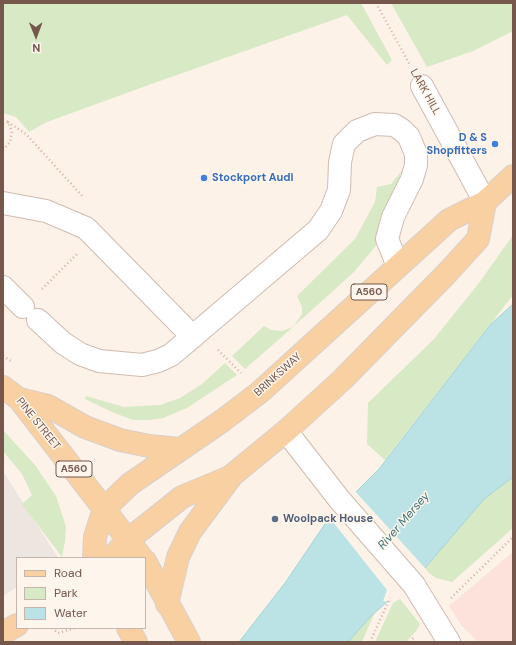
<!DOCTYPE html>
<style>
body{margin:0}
#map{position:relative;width:516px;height:645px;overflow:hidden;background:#fcf2e7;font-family:"DM Sans",sans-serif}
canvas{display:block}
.frame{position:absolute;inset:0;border:4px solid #75574c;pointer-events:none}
.legend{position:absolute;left:16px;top:557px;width:130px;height:72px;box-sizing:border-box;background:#fef6ed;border:1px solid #c7b6ad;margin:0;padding:5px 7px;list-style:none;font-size:12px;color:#75574c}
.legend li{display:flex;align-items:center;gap:8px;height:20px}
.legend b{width:20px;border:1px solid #c7b6ad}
.north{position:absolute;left:16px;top:16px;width:40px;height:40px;-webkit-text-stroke:3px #fef6ed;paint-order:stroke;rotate:179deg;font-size:11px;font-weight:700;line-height:16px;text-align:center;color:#75574c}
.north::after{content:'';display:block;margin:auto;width:14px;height:18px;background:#75574c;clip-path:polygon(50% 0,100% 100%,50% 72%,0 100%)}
</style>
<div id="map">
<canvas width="516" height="645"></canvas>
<div class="frame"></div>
<ul class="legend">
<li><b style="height:5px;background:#f8d0a1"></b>Road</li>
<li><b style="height:11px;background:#d7e9c5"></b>Park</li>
<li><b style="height:11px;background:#bbe3e5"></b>Water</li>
</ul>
<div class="north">N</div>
</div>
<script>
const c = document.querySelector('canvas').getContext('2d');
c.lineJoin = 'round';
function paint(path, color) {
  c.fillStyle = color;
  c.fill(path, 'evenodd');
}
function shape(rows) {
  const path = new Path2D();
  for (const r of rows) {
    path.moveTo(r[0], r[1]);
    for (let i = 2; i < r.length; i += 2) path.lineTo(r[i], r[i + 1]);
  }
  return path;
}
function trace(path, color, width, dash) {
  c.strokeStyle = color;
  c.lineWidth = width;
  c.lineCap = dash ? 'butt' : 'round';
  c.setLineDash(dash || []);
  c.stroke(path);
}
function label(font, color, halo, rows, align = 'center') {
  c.font = font + ' "DM Sans",sans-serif';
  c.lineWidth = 3;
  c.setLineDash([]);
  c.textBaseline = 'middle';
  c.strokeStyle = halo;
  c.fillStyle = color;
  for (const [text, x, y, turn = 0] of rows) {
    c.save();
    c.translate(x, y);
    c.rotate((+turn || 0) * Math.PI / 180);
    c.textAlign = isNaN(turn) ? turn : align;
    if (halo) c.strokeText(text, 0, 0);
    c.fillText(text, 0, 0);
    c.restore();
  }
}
const commercial = shape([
 [513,552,513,642,478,642,461,625,449,606]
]);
const industrial = shape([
 [3,471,58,558,17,558,17,587,3,596]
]);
const green = shape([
 [3,3,361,3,392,60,387,65,347,15,154,83,47,122,29,132,16,117,3,113],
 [391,3,513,3,513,31,473,51,427,67],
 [403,169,386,207,379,240,375,247,354,272,293,327,245,369,232,356,264,326,271,330,281,331,293,327,302,314,302,307,297,296,355,239,375,202,377,187,391,184],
 [513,235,513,295,385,460,367,444,368,403,434,339,479,283],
 [225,363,237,375,187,408,163,418,149,420,133,420,112,412,85,399,86,396,124,407,160,405,180,398,202,384],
 [3,430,35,465,56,496,66,527,65,541,62,557,22,504,32,495,22,474,3,451],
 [513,477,513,528,452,582,436,578,429,573,425,568,484,499],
 [400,599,420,624,417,630,406,642,375,642,393,603],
 [375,612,362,642,348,642,370,617]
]);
const water = shape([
 [513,304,513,477,484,499,425,568,370,617,348,642,239,642,285,583,327,521,379,469,491,324,513,304]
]);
const pier = shape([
 [354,490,426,569,390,602,383,601,387,590,329,517]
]);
const path = shape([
 [376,3,410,65],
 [3,120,8,122,12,131,10,142,3,150],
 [8,122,26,134,84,198],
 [42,289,77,254],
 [218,350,241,373],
 [3,356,11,361],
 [451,598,513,537],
 [52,628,58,633,75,628],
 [370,642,390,598],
 [410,642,415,636]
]);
const minor = shape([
 [422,86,485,202],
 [3,203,46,211,86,228,193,337],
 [3,287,23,307],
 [38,320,63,343,80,354,99,361,142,365,158,361,171,355,318,230,331,211,339,190,340,162,344,144,357,131,375,124,394,125,402,130,409,137,416,154,416,165,412,179,393,217,387,239,398,266],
 [286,431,339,499,414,585,449,642]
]);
const major = shape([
 [3,387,19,399,142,558],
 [19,399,48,406,85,427,120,440,149,446,180,449],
 [94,558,95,537,104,509,130,484,222,421,260,392,449,220,485,202,513,176],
 [111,558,128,540,182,497,230,477,286,431,343,379,448,272,478,239,485,202],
 [145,561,189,642],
 [167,604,178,557,190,532,230,478],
 [128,628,136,642],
 [3,633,17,625]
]);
const markers = [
 [495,144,4,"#3f7fe0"],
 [204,178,4,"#3f7fe0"],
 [275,519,4,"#5c6f8a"]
];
const shields = [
 [369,292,36],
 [74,469,36]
];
const shieldNames = [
 ["A560",369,292],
 ["A560",74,469]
];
const streetNames = [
 ["LARK HILL",425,92,61],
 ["BRINKSWAY",278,375,-42],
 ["PINE STREET",38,424,51]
];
const shopNames = [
 ["D & S",487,138],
 ["Shopfitters",487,151],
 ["Stockport Audi",212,178,"left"]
];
const serviceNames = [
 ["Woolpack House",283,519]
];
const waterNames = [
 ["River Mersey",404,521,-49]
];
paint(commercial, '#fce2db');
paint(industrial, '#ece5e0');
paint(green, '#d7e9c5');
paint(water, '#bbe3e5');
trace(water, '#a2d3d6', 1);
paint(pier, '#fcf2e7');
trace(minor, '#cfbbb0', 24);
trace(major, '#d8d0cd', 24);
trace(path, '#d5b1a2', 2.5, [1, 3]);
trace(minor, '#fff', 22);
trace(major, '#f8d0a1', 22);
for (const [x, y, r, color] of markers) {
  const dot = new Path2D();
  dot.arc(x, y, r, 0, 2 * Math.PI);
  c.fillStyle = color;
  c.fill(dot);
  trace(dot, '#fef6ed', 1.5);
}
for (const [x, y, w] of shields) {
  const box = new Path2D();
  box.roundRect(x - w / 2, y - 8, w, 16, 3);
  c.fillStyle = '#fef6ed';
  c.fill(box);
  trace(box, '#75574c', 1);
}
label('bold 10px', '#75574c', null, shieldNames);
label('11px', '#75574c', '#fef6ed', streetNames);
label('bold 11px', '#366cbe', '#fef6ed', shopNames, 'right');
label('bold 11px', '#4e5e75', '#fef6ed', serviceNames, 'left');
label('italic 12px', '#407579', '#fef6ed', waterNames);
</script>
